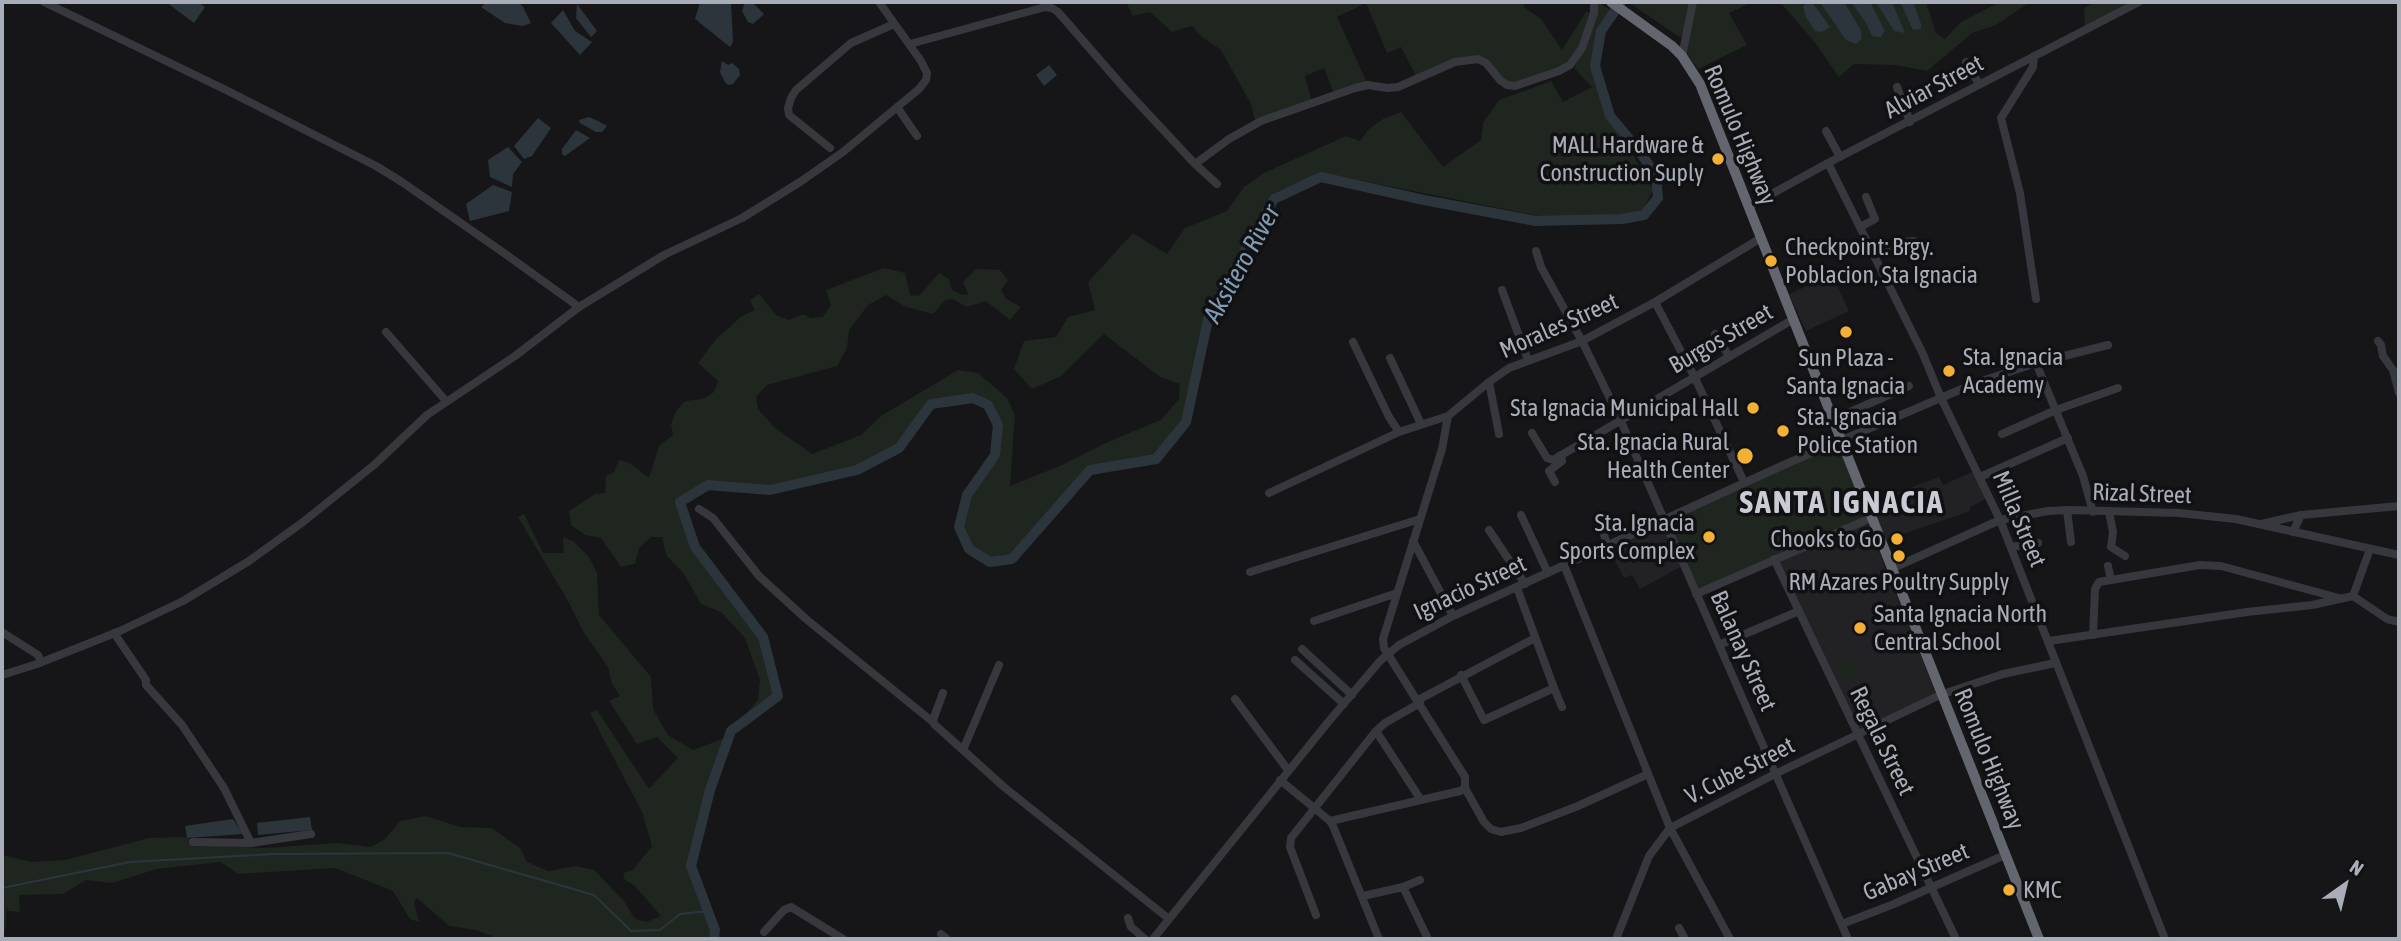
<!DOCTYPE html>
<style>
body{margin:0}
#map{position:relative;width:2401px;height:941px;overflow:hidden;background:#161618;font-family:"Asap Condensed",sans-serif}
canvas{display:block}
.frame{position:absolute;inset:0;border:4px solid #a8adb8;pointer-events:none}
.north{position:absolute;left:2310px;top:850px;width:70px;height:70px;-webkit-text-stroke:5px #111113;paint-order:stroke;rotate:34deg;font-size:19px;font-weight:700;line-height:28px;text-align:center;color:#a8adb8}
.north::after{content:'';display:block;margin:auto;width:24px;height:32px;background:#a8adb8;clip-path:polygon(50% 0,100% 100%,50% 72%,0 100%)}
</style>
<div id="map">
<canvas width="2401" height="941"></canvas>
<div class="frame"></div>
<div class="north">N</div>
</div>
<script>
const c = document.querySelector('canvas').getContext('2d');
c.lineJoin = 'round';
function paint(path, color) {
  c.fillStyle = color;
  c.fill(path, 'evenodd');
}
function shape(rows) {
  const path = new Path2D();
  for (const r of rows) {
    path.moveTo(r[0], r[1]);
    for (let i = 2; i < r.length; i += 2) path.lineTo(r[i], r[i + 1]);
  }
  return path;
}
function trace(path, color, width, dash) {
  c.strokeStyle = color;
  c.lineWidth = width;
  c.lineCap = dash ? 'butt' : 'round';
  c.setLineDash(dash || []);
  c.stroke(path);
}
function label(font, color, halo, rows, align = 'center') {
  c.font = font + ' "Asap Condensed",sans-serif';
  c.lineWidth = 7;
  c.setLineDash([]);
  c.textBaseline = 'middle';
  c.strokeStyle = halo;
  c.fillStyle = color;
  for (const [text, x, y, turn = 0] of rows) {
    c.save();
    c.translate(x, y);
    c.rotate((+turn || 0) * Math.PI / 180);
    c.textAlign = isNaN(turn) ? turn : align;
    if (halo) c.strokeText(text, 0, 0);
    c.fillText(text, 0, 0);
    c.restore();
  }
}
const built = shape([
 [1832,275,1849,311,1806,331,1789,294],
 [1974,471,1986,499,1970,507,1970,511,1883,541,1868,503,1939,477,1943,485],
 [1663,518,1684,565,1640,589,1632,575,1624,578,1607,545],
 [1867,522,1936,694,1858,731,1779,561]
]);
const green = shape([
 [1126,2,1526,2,1523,6,1542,20,1562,50,1586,12,1594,13,1598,2,1612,11,1601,31,1595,66,1609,113,1653,190,1644,209,1623,216,1539,216,1323,173,1274,193,1205,311,1189,388,1186,422,1156,459,1090,470,1012,559,990,562,969,549,959,527,967,495,995,455,998,425,988,405,973,399,931,404,899,448,857,470,770,490,708,485,680,502,695,547,763,637,778,696,731,731,758,700,760,680,745,638,721,612,701,604,684,574,666,555,662,537,651,537,639,548,635,564,621,567,601,538,585,535,571,525,569,511,595,494,605,493,606,476,614,472,619,460,630,463,649,478,659,446,673,435,671,424,676,411,685,401,703,399,714,392,718,381,698,363,716,339,742,316,755,310,750,300,759,294,776,315,789,320,803,314,811,318,823,317,831,305,826,290,884,268,905,273,910,295,919,296,939,273,949,279,952,290,962,295,968,294,963,282,976,269,1000,270,1008,280,1001,290,1006,299,1021,307,1010,320,986,301,966,307,953,299,945,300,933,314,906,307,886,295,868,305,849,330,847,348,837,366,767,385,756,397,758,409,774,427,812,454,861,435,881,416,958,370,978,373,1007,398,1015,415,1010,486,1062,465,1108,442,1161,420,1179,399,1180,384,1160,377,1104,334,1061,376,1032,389,1014,369,1024,341,1056,337,1068,317,1095,310,1088,282,1133,233,1167,254,1185,228,1227,211,1244,187,1264,173,1346,136,1360,141,1369,129,1383,119,1401,112,1443,167,1481,140,1483,123,1499,100,1551,81,1563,102,1592,87,1575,69,1577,58,1570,65,1509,85,1478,59,1417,78,1401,47,1387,53,1366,3,1337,17,1368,85,1334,94,1324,68,1305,76,1312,103,1255,121,1251,104,1221,50,1202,37,1192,26,1172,32,1150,12,1133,16],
 [1628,2,1752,2,1729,13,1747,45,1698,69,1683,48,1686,28,1681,38],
 [1780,2,1926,2,1936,33,1945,39,1961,22,2000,2,2030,2,1996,25,1972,33,1927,71,1895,65,1854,64,1839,77,1813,40],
 [2090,2,2139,2,2085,30,2084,8,2091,4],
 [1840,441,1870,517,1697,592,1664,518],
 [524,514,543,553,564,553,563,537,573,541,589,557,597,573,599,615,651,677,653,709,668,735,693,750,728,737,691,866,715,930,714,939,491,939,492,936,476,930,449,926,417,898,414,903,419,922,410,919,393,891,335,868,238,874,221,862,157,869,112,883,86,880,63,894,19,895,20,912,8,911,7,908,5,930,2,929,2,857,6,856,31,862,65,860,149,838,183,837,216,846,265,848,337,843,371,847,385,839,400,821,426,816,460,827,492,828,520,848,527,862,548,871,576,866,594,870,624,901,635,919,646,922,661,916,634,885,625,880,623,873,633,870,652,846,642,812,590,713,597,710,649,789,678,758,657,737,637,744,609,701,620,696,612,684,608,667,584,633,568,601,518,517],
 [1851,657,1859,674,1847,680,1838,664]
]);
const water = shape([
 [166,2,198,2,205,7,194,23],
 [486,2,518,2,523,7,531,23,523,26,505,23,481,7],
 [700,2,731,2,733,42,730,47,695,19],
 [745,2,752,2,764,14,753,24,748,22,742,11],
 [1808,2,1812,2,1830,27,1822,32,1815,31,1806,17,1803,6],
 [1820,2,1844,2,1861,30,1862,39,1856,44,1846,40],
 [1851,2,1870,2,1885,31,1881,37,1872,36,1866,23],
 [1876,2,1892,2,1905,33,1894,31],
 [1900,2,1913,2,1921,24,1921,29,1913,30],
 [577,4,597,31,591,37,576,18],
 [563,10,575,31,592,42,580,55,551,23],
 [722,61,728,65,732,63,739,69,740,75,733,84,728,85,725,82,720,72],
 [1049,65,1057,75,1044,86,1036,75],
 [589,117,598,121,607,126,602,132,596,132,580,123,579,120],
 [538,118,551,128,532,156,524,159,514,146],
 [576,130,590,138,565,156,562,154,562,149],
 [508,147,522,162,513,174,512,187,490,177,488,160],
 [493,185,512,192,509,211,470,221,466,204],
 [310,817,312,830,258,835,257,823],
 [233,819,243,834,187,838,185,826]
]);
const stream = shape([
 [2,888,130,862,274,854,448,853,594,895,631,931,660,930,680,914,708,911]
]);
const river = shape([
 [714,939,715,930,691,866,710,790,731,731,778,696,763,637,695,547,680,502,708,485,770,490,857,470,899,448,931,404,973,398,988,405,998,425,995,455,967,495,959,527,969,549,990,562,1012,559,1090,470,1156,459,1186,422,1209,315,1274,199,1321,177,1424,200,1536,221,1622,219,1644,215,1658,198,1656,177,1641,153,1610,116,1595,66,1601,31,1621,2]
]);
const minor = shape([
 [44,2,226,90,376,166,402,182,504,253,579,307],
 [910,44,1045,7,1052,8,1058,12,1125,89,1195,164,1229,139,1261,121,1355,88,1368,85,1387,88,1398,87,1455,62,1478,59,1486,63,1500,80,1507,85,1515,86,1559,71,1570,65,1582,48,1594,13,1594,2],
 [1682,56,1693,2],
 [2034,56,2033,67,2001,118,2020,193,2036,299],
 [1966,62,1979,84],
 [1897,87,1910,122],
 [897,107,917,136],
 [1826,131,1840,157],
 [830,148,789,115,788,108,791,98,796,90,851,43,894,24],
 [1828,163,1923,354,1941,398,2000,520,2165,939],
 [1195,164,1217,184],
 [1748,207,1828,163,2139,2],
 [1860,227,1875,219,1866,197],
 [1536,251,1541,267,1582,341,1620,419,1848,939],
 [1874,254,1904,242,1914,241],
 [1502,290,1528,360],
 [1655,302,1694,376,1744,482],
 [386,332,446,401],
 [1715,334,1729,356],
 [2378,341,2381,345,2383,356,2393,370,2399,393],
 [1353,342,1389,417,1399,432,1448,416],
 [1390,358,1421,424],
 [1489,382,1499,434],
 [1832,420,1909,386],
 [1532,433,1547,458,1553,460,1792,320],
 [2002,434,2056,410,2118,388],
 [1980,477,2068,438],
 [1555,482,1549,471,1562,461,1561,455],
 [1269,493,1399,432],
 [699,509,713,518,759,576,806,619,933,722],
 [2067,510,2071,542],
 [2093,512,2083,476,2036,363,2108,345],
 [2109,512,2113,532,2111,547,2125,556],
 [1521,515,1548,573],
 [1601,524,1607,545],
 [2261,524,2301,515],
 [1489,530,1525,584],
 [2293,532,2301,515,2399,506],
 [1413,541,1453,616],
 [2011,547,2038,543],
 [1774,559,1956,939],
 [1564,565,1670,828,1730,939],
 [2108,566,2111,580],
 [1891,569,2000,520,2048,511,2069,510,2179,513,2236,519,2399,555],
 [1250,572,1420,519],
 [1517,588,1554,688],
 [1696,594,1871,518],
 [2353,596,2370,549],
 [1314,621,1397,593],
 [2,632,38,655,41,662],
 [114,633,146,680,146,685,182,725,224,788,251,843,311,834],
 [2093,635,2095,589,2099,582,2200,565,2221,566,2339,598],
 [2049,641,2247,612,2312,605,2353,596,2387,619,2399,622],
 [1719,645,1799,611],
 [1302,649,1352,695],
 [1295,660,1344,704],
 [2,675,37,664,120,631,183,601,249,561,303,522,374,465,427,415,515,356,579,307,664,255,742,218,800,182,843,152,919,89,926,80,927,73,921,61,879,2],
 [1461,675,1484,720,1554,688,1562,707],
 [943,693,933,720,934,724,1004,787,1169,919],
 [1235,699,1288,770],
 [1418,700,1535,638],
 [1376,731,1421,800],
 [963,750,999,665],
 [1648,774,1578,806,1521,828,1501,832,1491,829,1484,822,1465,788,1465,777,1384,648,1383,639,1442,449,1448,416,1489,382,1509,368,1582,341,1655,302,1761,238],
 [1280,780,1330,821,1333,826,1379,939],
 [1330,821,1460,791,1465,788],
 [193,842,251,843],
 [1420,880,1403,887,1428,939],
 [1363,896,1403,887],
 [1316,915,1290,847,1291,838,1376,731,1385,723,1420,703],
 [1128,918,1131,927,1145,939],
 [1842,924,1894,904,2005,855],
 [1679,928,1685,939],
 [764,932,784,910,791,907,843,939],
 [941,934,947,939],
 [1153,939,1329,721,1380,661,1399,645,1453,616,1788,463,1976,383,2036,363],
 [1616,939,1649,856,1670,828,1775,774,1940,695,2003,674,2055,663]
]);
const highway = shape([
 [1611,2,1672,46,1682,56,1700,84,2039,939]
]);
const markers = [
 [1718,159,7,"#f2b134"],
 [1771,261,7,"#f2b134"],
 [1846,332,7,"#f2b134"],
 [1949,371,7,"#f2b134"],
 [1753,408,7,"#f2b134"],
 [1783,431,7,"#f2b134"],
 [1745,456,9,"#f2b134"],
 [1709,537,7,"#f2b134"],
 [1897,539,7,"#f2b134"],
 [1899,556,7,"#f2b134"],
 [1860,628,7,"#f2b134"],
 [2009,890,7,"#f2b134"]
];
const streetNames = [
 ["Alviar Street",1934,87,-28],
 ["Romulo Highway",1740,135,67],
 ["Morales Street",1559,326,-24],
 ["Burgos Street",1721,339,-30],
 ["Rizal Street",2142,494,2],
 ["Milla Street",2019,519,67],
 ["Ignacio Street",1470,588,-25],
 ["Balanay Street",1743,651,66],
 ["Regala Street",1882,741,64],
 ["Romulo Highway",1989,759,68],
 ["V. Cube Street",1740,771,-27],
 ["Gabay Street",1916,872,-23]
];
const poiNames = [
 ["MALL Hardware &",1704,145],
 ["Construction Suply",1704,173],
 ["Checkpoint: Brgy.",1785,247,"left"],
 ["Poblacion, Sta Ignacia",1785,275,"left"],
 ["Sta. Ignacia",1963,357,"left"],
 ["Academy",1963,385,"left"],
 ["Sun Plaza -",1846,358,"center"],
 ["Santa Ignacia",1846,386,"center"],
 ["Sta Ignacia Municipal Hall",1739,408],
 ["Sta. Ignacia",1797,417,"left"],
 ["Police Station",1797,445,"left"],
 ["Sta. Ignacia Rural",1729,442],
 ["Health Center",1729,470],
 ["Sta. Ignacia",1695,523],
 ["Sports Complex",1695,551],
 ["Chooks to Go",1883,539],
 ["RM Azares Poultry Supply",1899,582,"center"],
 ["Santa Ignacia North",1874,614,"left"],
 ["Central School",1874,642,"left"],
 ["KMC",2023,890,"left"]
];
const waterNames = [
 ["Aksitero River",1242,264,-61]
];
const districtNames = [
 ["SANTA IGNACIA",1842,503]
];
paint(built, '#222225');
paint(green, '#1e261f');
paint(water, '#2c353c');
trace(stream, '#2c353c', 2);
trace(river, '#2c353c', 10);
trace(minor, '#37383d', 8);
trace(highway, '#63666e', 10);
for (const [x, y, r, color] of markers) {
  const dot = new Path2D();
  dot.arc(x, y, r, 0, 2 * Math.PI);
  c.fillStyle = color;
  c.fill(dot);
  trace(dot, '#111113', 2.5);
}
label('24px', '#a8adb8', '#111113', streetNames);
label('24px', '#a8adb8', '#111113', poiNames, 'right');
label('italic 26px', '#7f9bb3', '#111113', waterNames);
c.letterSpacing = '2px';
label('bold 32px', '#c9ccd4', '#111113', districtNames);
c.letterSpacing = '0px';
</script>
